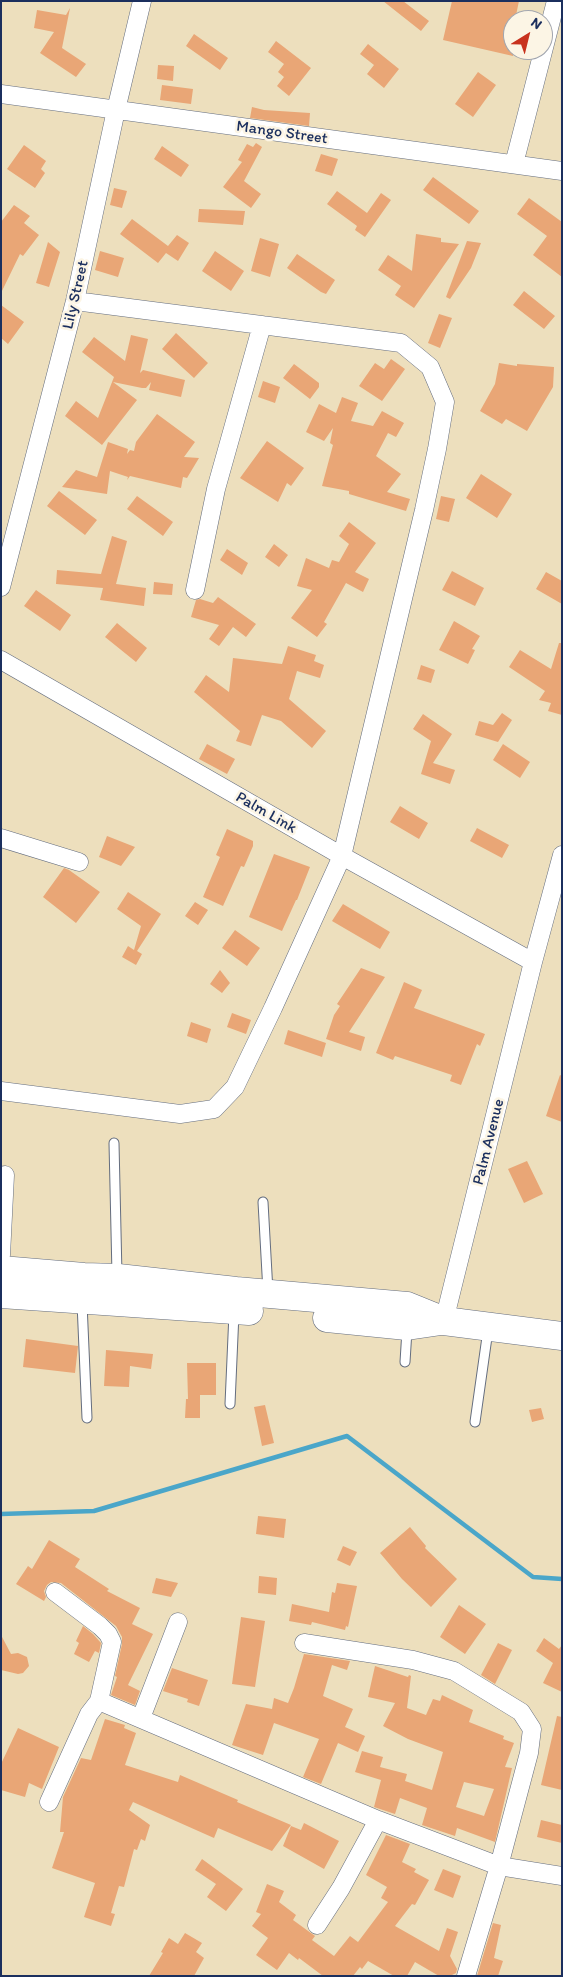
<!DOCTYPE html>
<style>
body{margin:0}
#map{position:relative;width:563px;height:1977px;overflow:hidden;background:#eddfbd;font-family:Itim,sans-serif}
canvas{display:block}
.frame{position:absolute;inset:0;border:2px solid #1b2f5e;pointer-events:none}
.north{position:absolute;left:503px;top:10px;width:50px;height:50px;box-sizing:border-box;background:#fcf5e5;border:1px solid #a2a6af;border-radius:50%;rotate:36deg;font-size:14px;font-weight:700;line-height:20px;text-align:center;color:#1b2f5e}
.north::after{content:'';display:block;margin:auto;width:18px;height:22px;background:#c8321e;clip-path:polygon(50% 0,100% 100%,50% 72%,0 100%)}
</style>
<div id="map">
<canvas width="563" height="1977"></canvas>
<div class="frame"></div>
<div class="north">N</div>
</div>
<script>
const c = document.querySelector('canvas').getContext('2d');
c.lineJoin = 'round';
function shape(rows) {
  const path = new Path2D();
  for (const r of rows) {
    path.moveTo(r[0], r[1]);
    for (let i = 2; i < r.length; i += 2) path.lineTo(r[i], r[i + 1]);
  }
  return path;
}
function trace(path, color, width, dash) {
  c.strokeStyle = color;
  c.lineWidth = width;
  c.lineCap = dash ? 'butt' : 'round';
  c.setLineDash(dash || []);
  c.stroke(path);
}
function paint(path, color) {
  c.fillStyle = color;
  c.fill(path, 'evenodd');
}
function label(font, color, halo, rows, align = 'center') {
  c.font = font + ' Itim,sans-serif';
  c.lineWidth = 5;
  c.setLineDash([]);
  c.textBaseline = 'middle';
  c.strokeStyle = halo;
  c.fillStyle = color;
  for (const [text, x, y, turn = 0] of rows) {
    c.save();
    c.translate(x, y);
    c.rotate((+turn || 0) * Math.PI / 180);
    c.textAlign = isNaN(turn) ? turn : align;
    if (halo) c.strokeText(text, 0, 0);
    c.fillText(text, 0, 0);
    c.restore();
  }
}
const stream = shape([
 [1,1514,94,1511,347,1436,533,1577,562,1579]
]);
const building = shape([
 [383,1,403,1,429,21,421,31],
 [452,1,519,1,515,20,513,20,513,56,443,40],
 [70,8,62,48,86,64,76,77,40,53,54,32,34,28,37,10,66,15],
 [194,34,228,58,220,70,186,46],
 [276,41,311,68,289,96,277,86,284,77,278,72,284,64,268,52],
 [368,44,399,69,384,88,367,74,374,65,360,54],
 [158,65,174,66,173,81,157,79],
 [478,72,496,85,473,117,455,104],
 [162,85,193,89,191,104,160,100],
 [252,107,264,110,310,113,309,126,250,118],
 [256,143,262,147,244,181,261,194,251,208,223,187,242,162,238,160,247,144,253,147],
 [24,145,46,161,41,169,45,173,35,188,7,169],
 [162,146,189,165,181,177,154,159],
 [321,154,338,159,332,176,315,171],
 [433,177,479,211,469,224,423,190],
 [114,188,127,191,122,208,110,205],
 [337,191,367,213,381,193,391,200,365,237,355,230,357,226,327,204],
 [529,198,562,222,562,277,533,255,547,236,517,214],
 [14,205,30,216,24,223,39,235,23,256,20,254,1,293,1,222],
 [199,209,245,211,243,225,198,222],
 [132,219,168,246,177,235,189,243,178,261,166,253,158,263,120,234],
 [416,234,441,238,441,242,459,244,414,308,395,295,401,286,378,270,388,255,412,271],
 [260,238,279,244,270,277,251,271],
 [467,241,481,243,471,268,450,299,446,297],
 [48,242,60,252,49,287,36,283],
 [100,251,124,258,118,277,95,270],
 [215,251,244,271,231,291,202,271],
 [297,254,335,280,326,294,321,292,287,268],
 [524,291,555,316,544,329,513,305],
 [1,305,24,322,8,344,1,338],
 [439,314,452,318,440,348,428,343],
 [176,333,208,363,194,378,162,349],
 [131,335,148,339,140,373,143,370,185,380,181,397,149,390,151,382,146,388,142,388,113,382,137,400,102,445,65,416,76,401,98,418,114,377,82,352,94,337,125,361],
 [391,359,405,369,382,401,359,386,375,363,384,369],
 [499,363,517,366,517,364,554,367,553,387,527,431,506,419,502,424,480,411,495,384],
 [294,364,319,383,319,387,310,399,283,378],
 [263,381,280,387,275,403,258,397],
 [342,397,358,403,351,421,373,426,382,411,404,423,396,437,388,433,376,456,401,474,387,492,410,499,406,511,349,494,349,491,322,486,333,445,330,443,333,428,324,441,306,432,319,404,336,413],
 [157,414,195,442,184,457,199,458,187,478,183,477,181,488,130,476,127,480,128,477,110,471,107,494,62,487,76,470,97,477,108,442,128,449,127,454,130,450,134,451,136,442],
 [267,441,304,468,291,486,287,483,278,502,240,478],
 [481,474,512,494,497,518,466,498],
 [59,491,97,520,85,535,47,506],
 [137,496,173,522,163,536,127,509],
 [441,496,455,499,449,522,436,519],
 [349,522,376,543,355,572,369,579,363,592,346,583,324,622,327,624,317,637,291,618,312,590,297,586,306,558,329,568,332,560,339,562,349,544,339,536],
 [112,536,127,541,116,584,146,588,144,606,100,600,103,588,56,584,57,570,101,574],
 [274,544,288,555,279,567,265,557],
 [227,549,248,563,242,575,220,560],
 [452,571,484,588,475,606,442,590],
 [546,572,562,581,562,604,536,589],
 [154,582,173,584,172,595,153,594],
 [36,590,71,615,60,631,24,606],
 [218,597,256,624,246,637,233,627,219,646,209,639,219,625,191,617,196,600,200,599,213,603],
 [454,621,480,636,472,649,475,650,468,664,439,650],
 [117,623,147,648,136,662,105,637],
 [559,643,562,643,562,715,548,711,551,703,539,700,545,691,509,667,520,650,551,669],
 [288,646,316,655,314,661,324,665,320,678,297,671,289,699,326,731,312,748,281,721,262,715,251,746,236,741,240,731,194,692,206,675,229,692,233,658,282,664],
 [421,665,435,670,431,683,417,679],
 [502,713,512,720,498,742,475,735,479,721,493,725],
 [423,714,452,734,433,763,455,770,450,784,421,774,431,741,413,729],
 [207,744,235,759,227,774,199,759],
 [503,744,530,762,520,778,493,760],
 [400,806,428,823,419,839,390,822],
 [477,828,509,845,502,858,470,841],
 [227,829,253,841,253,846,244,867,241,866,223,906,203,897,220,857,216,855],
 [107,836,135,847,121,866,99,857],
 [274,854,310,867,297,900,296,900,282,931,249,917],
 [64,868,69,870,100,892,76,923,43,897],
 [128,892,161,914,137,951,142,954,136,965,122,957,128,946,134,950,141,926,117,909],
 [195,902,208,910,198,925,185,916],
 [343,904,390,932,380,949,332,921],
 [235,930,260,948,247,966,222,948],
 [361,968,385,977,349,1032,365,1037,361,1051,326,1039,334,1015,340,1006,337,1004],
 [220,970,230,983,222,993,210,984],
 [404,982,422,990,414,1008,485,1034,480,1046,477,1044,461,1085,450,1081,452,1075,395,1056,393,1060,376,1053],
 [232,1013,251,1020,246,1034,227,1027],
 [191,1022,211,1029,207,1043,187,1036],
 [288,1030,326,1043,322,1057,284,1044],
 [560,1075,562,1076,562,1122,546,1116],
 [527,1161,543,1194,524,1203,508,1169],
 [26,1339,78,1346,75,1373,23,1367],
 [106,1350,153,1354,151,1369,130,1366,129,1387,104,1386],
 [187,1363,216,1363,216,1395,200,1395,200,1418,185,1418,186,1399,188,1399],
 [265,1405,274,1443,262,1446,254,1407],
 [541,1408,544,1419,532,1422,529,1410],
 [258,1516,286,1519,284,1538,256,1534],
 [410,1527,426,1546,425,1548,457,1579,431,1607,402,1579,380,1553],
 [49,1540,80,1559,75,1567,109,1589,107,1591,140,1608,132,1624,153,1634,128,1685,140,1691,135,1705,111,1695,117,1677,115,1676,122,1644,122,1637,116,1626,61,1583,51,1582,47,1585,44,1591,46,1597,44,1601,16,1584,28,1566,32,1569],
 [343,1546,357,1552,350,1566,337,1560],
 [259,1576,277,1578,276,1595,258,1593],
 [156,1578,178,1583,171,1597,152,1593],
 [337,1583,357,1586,348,1627,346,1626,345,1630,312,1622,311,1625,289,1621,292,1604,329,1612,332,1592,335,1593],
 [459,1605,486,1624,465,1654,440,1637],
 [241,1617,265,1621,255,1687,232,1684],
 [83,1626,93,1634,101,1643,99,1653,95,1651,89,1662,74,1654,79,1643,76,1641],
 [1,1635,11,1654,18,1653,27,1657,29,1666,23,1673,18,1674,1,1670],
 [544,1638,559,1649,562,1645,562,1692,543,1683,553,1663,536,1651],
 [498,1643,512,1650,495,1684,481,1675],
 [304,1654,350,1661,347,1670,332,1665,323,1696,353,1709,345,1727,365,1736,358,1752,338,1743,321,1784,303,1777,319,1739,274,1723,263,1755,232,1745,246,1704,272,1709,274,1698,288,1703,294,1688],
 [375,1666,408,1677,409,1675,411,1676,407,1708,426,1715,433,1699,440,1701,442,1695,473,1710,469,1722,504,1736,503,1739,514,1743,505,1767,512,1768,495,1842,457,1828,455,1836,422,1825,427,1808,400,1798,395,1814,374,1807,381,1780,355,1772,362,1751,383,1757,380,1767,407,1774,405,1781,432,1790,443,1752,408,1739,383,1726,395,1703,368,1697],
 [464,1782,494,1789,484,1816,456,1807],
 [172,1668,208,1680,199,1706,187,1702,188,1699,163,1691],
 [557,1716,562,1717,562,1790,541,1785],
 [105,1719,125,1725,124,1728,136,1733,125,1765,178,1782,180,1775,238,1800,237,1802,291,1825,272,1851,218,1828,214,1838,133,1802,129,1810,150,1825,145,1841,141,1839,137,1850,134,1849,124,1887,119,1886,111,1913,115,1914,111,1926,84,1917,95,1883,52,1868,64,1832,60,1832,63,1797,81,1758,91,1760],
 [18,1728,59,1747,42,1789,29,1783,25,1797,1,1790,1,1764],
 [541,1820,562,1825,562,1843,537,1837],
 [304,1823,339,1841,324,1869,283,1846,291,1826,301,1830],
 [386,1835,410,1844,402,1862,416,1869,414,1872,429,1880,415,1905,412,1904,395,1926,439,1951,447,1928,458,1932,450,1956,457,1969,456,1973,450,1976,439,1976,415,1962,407,1976,394,1976,368,1961,362,1969,360,1967,353,1976,323,1976,299,1958,298,1960,289,1953,277,1970,256,1955,268,1938,252,1926,261,1914,256,1912,267,1884,284,1891,279,1902,296,1915,293,1920,315,1936,312,1940,334,1956,350,1936,358,1942,388,1902,381,1898,387,1887,366,1875],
 [202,1859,243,1889,226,1911,207,1897,216,1884,195,1870],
 [443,1869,461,1876,453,1898,434,1890],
 [493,1923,501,1925,494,1958,503,1961,498,1976,477,1976],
 [185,1933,202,1943,196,1952,204,1958,194,1976,149,1976,163,1953,161,1952,169,1938,178,1944]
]);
const service = shape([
 [114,1143,117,1275],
 [263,1202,268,1292],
 [82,1303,87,1418],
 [405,1362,407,1330],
 [230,1404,234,1313],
 [475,1422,488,1330]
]);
const minor = shape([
 [1,94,562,171],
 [514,164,556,1],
 [1,587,75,301,116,110,142,1],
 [195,590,216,489,262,325],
 [1,660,342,856,533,962],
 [1,838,79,862],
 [1,1091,180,1114,214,1109,235,1087,273,1008,342,856,424,510,437,449,445,402,430,367,401,343,75,301],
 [1,1255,5,1175],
 [444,1321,533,962,562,855],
 [55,1592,100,1626,108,1634,112,1642,99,1701],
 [304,1643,413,1660,454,1671,521,1712,532,1729,529,1753,499,1866,466,1976],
 [141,1718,178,1622],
 [49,1802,89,1714,99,1701,378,1820,499,1866,562,1876],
 [317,1925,341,1888,378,1820]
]);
const primary = shape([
 [1,1270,84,1277,118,1278,236,1291,407,1306,444,1321,562,1336],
 [1,1294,249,1311],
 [327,1318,407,1326,441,1321]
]);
const streetNames = [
 ["Mango Street",282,133,8],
 ["Lily Street",76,295,-77],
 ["Palm Link",266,813,30],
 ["Palm Avenue",489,1142,-76]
];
trace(stream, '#4aa6c9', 4.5);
paint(building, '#e9a676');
trace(service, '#646d7f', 11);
trace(minor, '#646d7f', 19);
trace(primary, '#646d7f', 29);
trace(service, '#fff', 9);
trace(minor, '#fff', 18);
trace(primary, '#fff', 28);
label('16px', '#1b2f5e', '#fcf5e5', streetNames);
</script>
